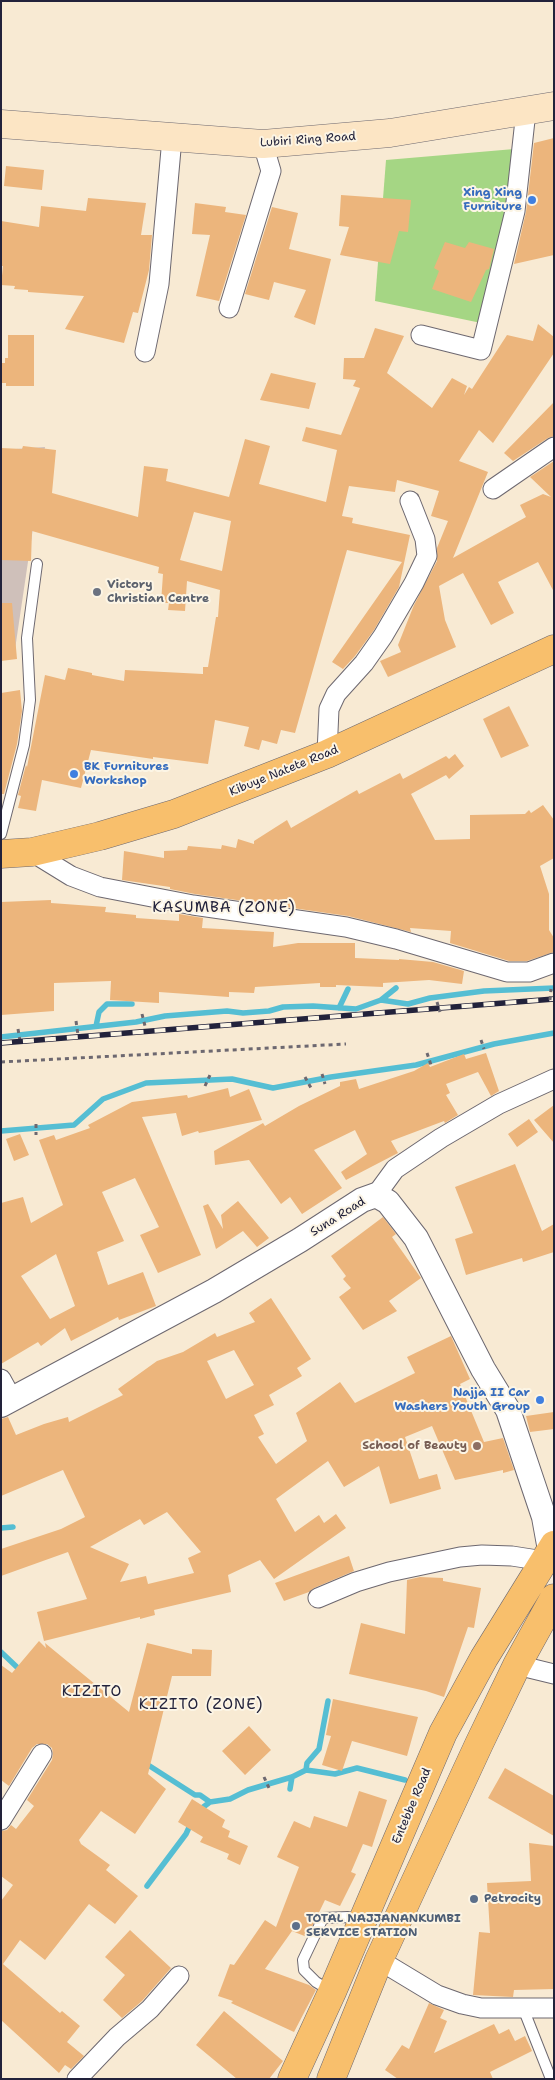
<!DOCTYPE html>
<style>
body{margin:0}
#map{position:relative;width:555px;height:2080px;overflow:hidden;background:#f8ead3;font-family:"Shantell Sans",sans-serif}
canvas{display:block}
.frame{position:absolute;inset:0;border:2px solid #22223b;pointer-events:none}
</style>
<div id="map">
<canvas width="555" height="2080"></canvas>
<div class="frame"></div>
</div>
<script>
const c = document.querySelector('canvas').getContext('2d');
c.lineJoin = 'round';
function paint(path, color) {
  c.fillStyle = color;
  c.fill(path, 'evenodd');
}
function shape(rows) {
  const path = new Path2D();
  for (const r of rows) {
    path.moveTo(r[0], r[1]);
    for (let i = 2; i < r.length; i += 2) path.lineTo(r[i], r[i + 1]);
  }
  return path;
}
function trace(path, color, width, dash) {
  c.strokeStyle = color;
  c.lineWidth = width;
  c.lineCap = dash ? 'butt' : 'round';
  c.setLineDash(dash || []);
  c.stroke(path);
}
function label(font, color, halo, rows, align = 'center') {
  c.font = font + ' "Shantell Sans",sans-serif';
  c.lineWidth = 4;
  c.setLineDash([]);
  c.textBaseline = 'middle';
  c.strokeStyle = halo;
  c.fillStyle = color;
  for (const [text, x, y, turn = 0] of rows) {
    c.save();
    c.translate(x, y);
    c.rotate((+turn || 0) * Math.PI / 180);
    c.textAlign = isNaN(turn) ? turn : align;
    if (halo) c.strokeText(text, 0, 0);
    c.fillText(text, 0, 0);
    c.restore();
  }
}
const industrial = shape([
 [45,447,14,656,1,657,1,450]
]);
const green = shape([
 [526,148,486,324,375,301,386,160]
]);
const stream = shape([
 [381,1000,408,1004,430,998,484,991,554,988],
 [339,1008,348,989],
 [96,1026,99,1012,107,1004,132,1004],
 [1,1037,136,1022,165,1016,227,1011,243,1013,269,1011,283,1007,313,1006,356,1009,381,1000,396,988],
 [1,1131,74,1125,103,1099,146,1083,232,1079,273,1088,331,1077,416,1065,494,1044,554,1033],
 [1,1528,13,1527],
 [1,1652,21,1671],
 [145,1763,195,1795,200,1795,210,1802],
 [306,1770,307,1763,319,1749,328,1701],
 [290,1789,292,1777],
 [198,1811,210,1802,230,1799,248,1790,292,1777,306,1770,335,1774,357,1768,405,1780],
 [147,1886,186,1834,191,1823]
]);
const building = shape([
 [554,138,554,255,514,264,526,212,534,143],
 [6,166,44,170,42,190,4,186],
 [341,195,411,200,408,232,399,231,390,264,340,255,349,227,339,226],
 [88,198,146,203,141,235,152,235,149,270,138,313,133,312,124,343,65,329,84,296,28,292,28,290,14,289,15,286,1,285,3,266,1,266,1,221,39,227,41,206,86,211],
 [195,203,226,207,225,212,246,215,219,301,196,296,210,235,192,234],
 [272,207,298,213,289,249,331,259,315,325,294,317,306,290,274,282,269,300,245,294],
 [445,242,465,248,469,242,494,249,489,269,486,270,471,302,432,289,439,271,434,268],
 [538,324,554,337,554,353,493,443,479,430,459,461,488,472,453,558,526,517,520,505,543,494,551,497,530,477,554,461,554,592,538,562,498,582,514,613,491,625,463,573,439,586,445,620,456,647,388,677,380,661,401,652,398,645,414,605,437,561,437,548,448,521,431,516,439,491,397,480,395,492,349,486,342,516,353,518,352,523,410,535,399,587,374,630,355,656,343,669,332,662,402,562,347,550,295,733,281,730,277,744,262,740,259,750,244,746,249,727,215,720,208,764,153,757,153,759,91,750,81,788,42,780,36,811,18,808,21,796,18,795,26,765,27,767,45,675,65,680,68,668,92,673,92,675,124,681,125,670,203,674,203,667,208,667,216,617,218,617,220,590,187,581,185,611,168,610,169,603,161,603,163,574,158,573,159,567,32,531,31,561,1,560,1,448,22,449,23,446,56,450,52,493,138,517,144,466,168,469,166,481,229,497,245,439,270,446,259,484,326,502,337,450,302,441,306,427,341,435,360,388,353,386,356,380,343,379,344,358,364,358,375,328,404,336,387,373,432,408,452,378,467,386,464,395,469,387,472,389,507,335,533,341],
 [194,512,231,521,222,571,180,560],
 [8,335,34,335,34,386,6,386,6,383,1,383,1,363,5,363,5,358,8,358],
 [271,373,316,383,309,409,260,400],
 [554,402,554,436,548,438,513,461,504,453],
 [1,603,12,603,17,659,1,661],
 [20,690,22,711,17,744,4,794,1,794,1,693],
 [509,706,529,746,501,758,483,719],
 [455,754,464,766,449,779,446,775,411,794,435,840,470,839,470,815,525,814,529,810,531,813,543,805,554,820,554,858,540,866,549,894,549,930,554,938,554,952,527,961,509,961,450,943,451,931,410,928,411,932,348,916,195,894,170,889,170,887,122,880,124,851,164,858,164,851,187,850,188,846,221,849,222,845,236,848,238,839,254,844,254,841,287,820,291,828,357,790,359,794,400,773,403,779,446,756,449,759],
 [51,900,51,903,106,907,105,912,136,915,136,918,179,921,179,914,203,918,202,928,274,932,273,947,298,943,355,943,355,958,399,960,399,959,433,962,464,971,462,984,429,980,383,983,383,987,336,985,336,987,320,987,320,983,255,987,254,993,229,992,229,997,159,992,159,1003,110,1000,111,981,54,983,54,1011,1,1015,1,902],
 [486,1053,499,1091,491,1096,478,1072,446,1084,450,1093,446,1095,458,1115,445,1123,444,1121,391,1141,398,1153,346,1180,341,1172,367,1154,355,1130,314,1150,342,1188,302,1214,290,1197,281,1204,249,1160,215,1165,214,1151,263,1123,265,1126,299,1106,340,1086,340,1082,356,1079,359,1089,414,1071,428,1063,430,1067,464,1054,466,1059],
 [228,1088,230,1097,249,1089,262,1120,199,1133,198,1131,182,1136,176,1113,142,1117,201,1255,158,1273,140,1235,159,1227,135,1178,102,1192,124,1241,97,1252,108,1285,143,1272,156,1306,119,1320,118,1317,71,1341,65,1328,41,1346,38,1342,1,1364,1,1203,23,1197,31,1223,63,1205,39,1140,54,1135,56,1140,90,1128,88,1125,132,1102,187,1095,188,1098],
 [56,1254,75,1306,50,1319,21,1276],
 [554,1105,554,1143,534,1120],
 [529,1119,538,1132,517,1147,508,1134],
 [20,1134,29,1155,14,1161,6,1139],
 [515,1164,542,1231,554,1224,554,1252,523,1262,522,1258,466,1275,455,1239,473,1233,455,1187],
 [238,1201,269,1238,257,1247,243,1231,216,1249,203,1206,208,1204,223,1229,221,1215],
 [383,1217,396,1234,392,1237,421,1278,389,1301,397,1311,363,1330,339,1297,351,1288,343,1279,346,1276,331,1256],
 [271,1298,311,1359,297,1368,302,1376,269,1395,274,1405,254,1415,264,1434,258,1437,276,1464,307,1441,296,1413,340,1382,355,1403,415,1373,407,1357,451,1336,470,1379,460,1384,484,1442,503,1438,514,1470,503,1473,503,1470,455,1480,432,1426,405,1437,419,1479,437,1474,441,1489,390,1504,379,1466,344,1487,328,1461,276,1499,295,1532,319,1515,324,1523,336,1514,346,1528,274,1579,260,1560,228,1575,231,1592,154,1610,155,1615,140,1619,140,1617,44,1641,37,1612,87,1599,68,1552,1,1576,1,1549,61,1529,85,1517,63,1470,1,1496,1,1419,8,1417,16,1435,44,1424,68,1417,69,1422,123,1395,118,1389,157,1361,183,1352,215,1333,217,1337,255,1322,249,1313],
 [234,1350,254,1385,226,1399,207,1361],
 [167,1512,201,1552,188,1558,194,1573,148,1584,146,1576,120,1582,129,1564,90,1547,140,1519,144,1525],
 [554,1412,554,1429,530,1432,526,1416],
 [349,1556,354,1571,314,1588,309,1592,284,1601,275,1583],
 [420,1577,443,1578,443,1581,481,1588,474,1628,468,1627,444,1697,426,1691,349,1674,361,1623,405,1634,407,1580],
 [39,1641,46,1648,45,1643,129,1712,147,1643,192,1654,192,1649,212,1650,211,1676,172,1676,148,1774,166,1789,135,1834,101,1811,79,1840,81,1844,110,1865,106,1870,138,1896,115,1924,89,1904,45,1960,20,1940,3,1964,60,2013,62,2011,80,2026,67,2042,84,2056,71,2069,65,2065,59,2073,1,2020,1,1901,13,1885,1,1876,1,1831,7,1830,11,1825,16,1829,34,1806,27,1800,52,1760,53,1754,52,1748,47,1744,37,1744,32,1748,9,1786,1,1780,1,1665,12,1673],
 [333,1699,418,1717,407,1756,352,1741,342,1771,322,1765,331,1736,326,1735],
 [249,1726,271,1750,245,1775,222,1751],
 [505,1768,554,1796,554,1836,488,1798],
 [359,1791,387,1800,372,1847,363,1844,351,1872,356,1874,340,1906,325,1900,307,1937,292,1931,265,1969,309,1985,316,1990,294,2032,231,2003,233,2001,218,1996,230,1964,234,1965,265,1920,276,1927,299,1867,277,1857,294,1821,310,1828,314,1816,347,1827],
 [192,1799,225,1820,222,1827,230,1831,228,1837,248,1846,240,1865,227,1859,229,1854,200,1842,203,1837,178,1822],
 [529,1843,554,1846,554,1989,514,1990,513,1997,473,1995,479,1932,490,1933,487,1883,531,1881],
 [130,1930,171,1968,142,2001,122,2018,103,2000,125,1975,105,1957],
 [429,2003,444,2010,440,2018,447,2021,434,2053,494,2024,499,2034,509,2029,515,2041,525,2036,532,2051,490,2072,493,2079,398,2079,385,2070,402,2045,409,2049],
 [224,2011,283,2061,269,2079,237,2079,196,2045]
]);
const path = shape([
 [142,1014,146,1030],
 [76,1021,78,1035],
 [18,1029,20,1041],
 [481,1040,484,1049],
 [427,1053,431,1065],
 [1,1062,346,1044],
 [322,1074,325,1084],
 [305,1077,311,1088],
 [205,1086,210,1075],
 [36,1124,36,1135],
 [264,1777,269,1788]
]);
const service = shape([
 [1,834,24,745,30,700,27,638,37,564],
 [331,1991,316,1982,304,1970,303,1960,323,1918,348,1917,362,1920],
 [523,2008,551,2079]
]);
const minor = shape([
 [229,308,271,171,263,144],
 [421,335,481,350,515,211,526,111],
 [145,352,159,284,172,138],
 [493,489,554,447],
 [327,754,329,709,336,694,364,663,383,636,414,583,427,556,425,539,410,501],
 [32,852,71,876,100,887,193,905,346,927,396,939,507,972,529,972,554,963],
 [376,1195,395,1169,441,1138,499,1104,554,1079],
 [1,1379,12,1399],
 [318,1598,356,1582,389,1572,460,1557,482,1555,512,1556,544,1561],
 [517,1665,554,1674],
 [1,1820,42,1754],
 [379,1960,437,1995,462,2004,481,2008,554,2008],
 [77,2079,117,2037,150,2009,179,1976]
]);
const tertiary = shape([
 [1,1405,214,1291,300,1240,362,1200,376,1195,388,1202,416,1238,483,1369,508,1410,544,1517,550,1550]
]);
const secondary = shape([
 [1,124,263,144,390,133,554,106]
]);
const primary = shape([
 [1,854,32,852,100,836,174,814,327,754,554,649],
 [292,2079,332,1992,443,1733,484,1658,554,1545],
 [331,2079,379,1960,479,1744,517,1665,554,1598]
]);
const rail = shape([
 [1,1043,554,999]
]);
const pathBridge = shape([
 [550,1000,551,989],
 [437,1002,440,1012]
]);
const markers = [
 [532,200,5,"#3f7fe0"],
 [97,592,5,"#6b7280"],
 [74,774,5,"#3f7fe0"],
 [540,1400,5,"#3f7fe0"],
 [477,1446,5,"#8d6e63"],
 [474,1899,5,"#5c6f8a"],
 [296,1926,5,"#5c6f8a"]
];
const streetNames = [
 ["Lubiri Ring Road",308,140,-4],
 ["Kibuye Natete Road",284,771,-22],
 ["Suna Road",338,1217,-32],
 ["Entebbe Road",412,1806,-67]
];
const shopNames = [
 ["Xing Xing",522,193],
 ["Furniture",522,207],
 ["BK Furnitures",84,767,"left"],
 ["Workshop",84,781,"left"],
 ["Najja II Car",530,1393],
 ["Washers Youth Group",530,1407]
];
const worshipNames = [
 ["Victory",107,585],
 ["Christian Centre",107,599]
];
const educationNames = [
 ["School of Beauty",467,1446]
];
const serviceNames = [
 ["Petrocity",484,1899],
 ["TOTAL NAJJANANKUMBI",306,1919],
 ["SERVICE STATION",306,1933]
];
const quarterNames = [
 ["KASUMBA (ZONE)",224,908],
 ["KIZITO",92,1692],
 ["KIZITO (ZONE)",201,1705]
];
paint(industrial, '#cfc0ba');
paint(green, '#a5d684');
trace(stream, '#55bed3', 5.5);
paint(building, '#ecb57c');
trace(service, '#6d6870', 12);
trace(minor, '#6d6870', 21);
trace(tertiary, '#6d6870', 26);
trace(secondary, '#6d6870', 29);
trace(primary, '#6d6870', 29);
trace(path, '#6d6870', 3, [4, 4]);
trace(service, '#fff', 10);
trace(minor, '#fff', 19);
trace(tertiary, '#fff', 24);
trace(secondary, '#fce5c4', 28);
trace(primary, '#f8bf6c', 28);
trace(rail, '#22223b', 5.5);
trace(rail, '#fcf5e5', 4, [11]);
trace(pathBridge, '#6d6870', 3, [4, 4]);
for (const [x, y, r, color] of markers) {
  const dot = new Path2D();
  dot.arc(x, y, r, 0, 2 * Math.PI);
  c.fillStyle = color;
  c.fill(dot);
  trace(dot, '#fcf5e5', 2);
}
label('12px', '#22223b', '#fcf5e5', streetNames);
label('bold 12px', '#366cbe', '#fcf5e5', shopNames, 'right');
label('bold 12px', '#5b616d', '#fcf5e5', worshipNames, 'left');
label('bold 12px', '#785e54', '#fcf5e5', educationNames, 'right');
label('bold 12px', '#4e5e75', '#fcf5e5', serviceNames, 'left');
c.letterSpacing = '1px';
label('15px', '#22223b', '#fcf5e5', quarterNames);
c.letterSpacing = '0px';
</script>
